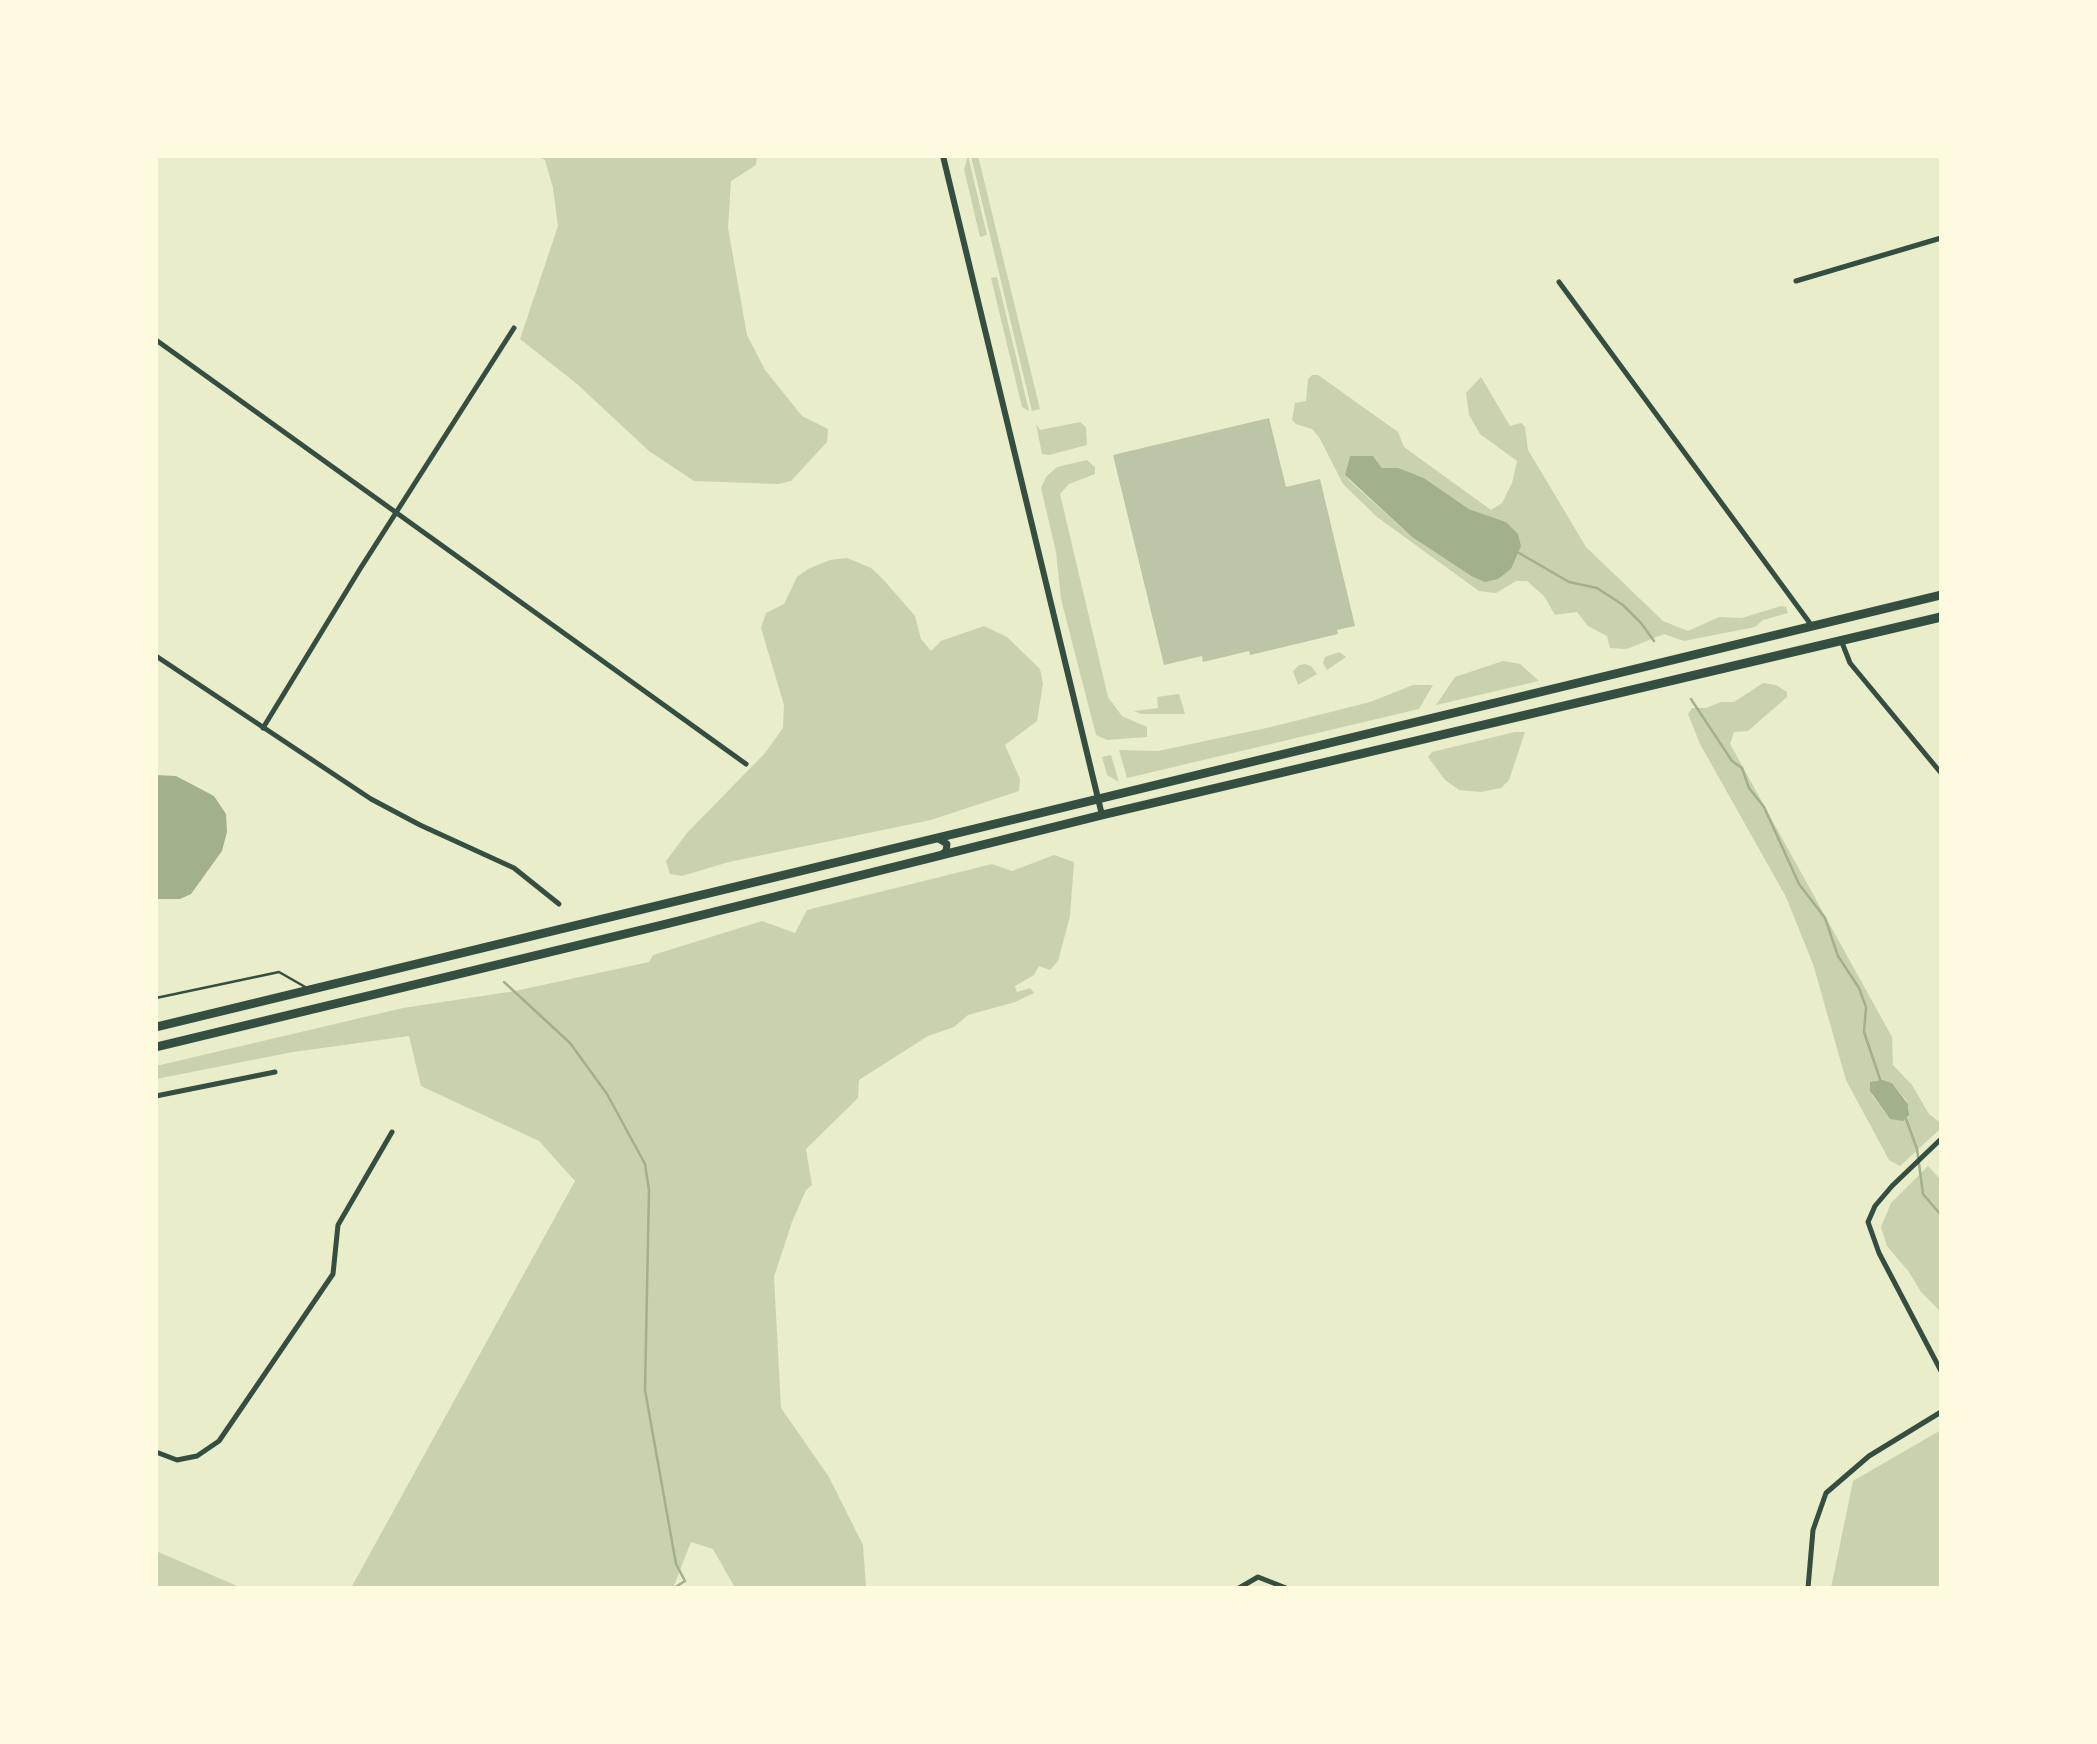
<!DOCTYPE html>
<style>
body{margin:0}
#map{position:relative;width:2097px;height:1744px;overflow:hidden;background:#e9edc9;font-family:"DM Sans",sans-serif}
canvas{display:block}
.frame{position:absolute;inset:0;border:158px solid #fefae0;pointer-events:none}
</style>
<div id="map">
<canvas width="2097" height="1744"></canvas>
<div class="frame"></div>
</div>
<script>
const c = document.querySelector('canvas').getContext('2d');
c.lineJoin = 'round';
function paint(path, color) {
  c.fillStyle = color;
  c.fill(path, 'evenodd');
}
function shape(rows) {
  const path = new Path2D();
  for (const r of rows) {
    path.moveTo(r[0], r[1]);
    for (let i = 2; i < r.length; i += 2) path.lineTo(r[i], r[i + 1]);
  }
  return path;
}
function trace(path, color, width, dash) {
  c.strokeStyle = color;
  c.lineWidth = width;
  c.lineCap = dash ? 'butt' : 'round';
  c.setLineDash(dash || []);
  c.stroke(path);
}
const green = shape([
 [538,156,757,156,756,165,731,181,728,228,747,335,765,370,802,416,828,429,827,442,791,481,778,484,694,481,649,451,577,384,520,339,558,226,553,188,545,160],
 [968,156,987,235,980,237,964,169],
 [971,156,978,156,1040,409,1032,411],
 [997,277,1029,411,1022,407,991,278],
 [1312,375,1318,375,1398,432,1404,447,1491,510,1502,503,1512,483,1517,461,1480,434,1469,415,1466,393,1481,377,1510,426,1521,423,1525,427,1528,450,1586,547,1663,621,1688,631,1719,617,1742,618,1781,606,1786,607,1788,613,1763,620,1755,627,1684,641,1664,634,1627,649,1610,648,1607,636,1588,626,1577,612,1555,615,1544,596,1527,581,1516,581,1496,593,1479,591,1377,517,1343,484,1319,437,1312,429,1296,424,1292,420,1295,403,1306,401,1308,379],
 [1350,456,1373,456,1382,468,1398,469,1424,478,1469,509,1506,522,1471,576,1412,537,1351,482,1345,475],
 [1080,422,1086,427,1087,445,1049,455,1042,454,1036,424,1040,430],
 [1087,460,1095,467,1095,474,1069,484,1060,494,1108,697,1122,716,1147,727,1147,737,1107,740,1096,735,1061,599,1056,552,1041,488,1046,477,1057,467],
 [847,558,871,568,882,578,915,616,921,639,931,651,941,641,984,626,1007,637,1040,669,1043,684,1037,721,1005,745,1020,779,1019,791,931,820,729,862,682,876,670,874,666,861,687,833,765,753,783,728,784,705,761,628,766,613,784,604,797,577,808,569,830,560],
 [1339,652,1346,657,1327,670,1323,663,1325,657],
 [1503,661,1520,664,1539,681,1436,705,1455,677],
 [1305,664,1311,666,1317,674,1298,685,1293,671,1299,665],
 [1763,683,1776,685,1787,692,1787,697,1748,731,1734,732,1730,744,1892,1037,1893,1065,1912,1085,1929,1114,1941,1123,1941,1128,1900,1166,1889,1160,1846,1080,1813,964,1786,897,1700,744,1688,714,1692,708,1706,708,1721,702,1734,702],
 [1883,1080,1892,1083,1906,1100,1909,1108,1907,1119,1890,1119,1872,1095],
 [1413,685,1433,685,1419,709,1127,778,1119,750,1158,751,1271,727,1370,702],
 [1179,694,1185,714,1141,714,1134,711,1158,708,1157,697],
 [1515,732,1525,732,1509,780,1501,788,1481,792,1459,790,1445,780,1428,757,1432,752],
 [1111,755,1119,782,1107,775,1102,757],
 [1054,855,1074,862,1070,916,1058,961,1050,970,1039,966,1034,975,1015,986,1017,992,1030,988,1034,993,1015,1002,968,1015,954,1027,928,1036,859,1080,858,1098,806,1149,812,1185,806,1190,792,1222,774,1277,781,1408,829,1477,863,1545,866,1588,735,1588,713,1549,691,1542,673,1588,351,1588,575,1181,539,1141,421,1086,409,1036,293,1052,156,1079,156,1066,403,1008,515,991,649,962,653,955,762,921,795,933,807,910,992,864,1012,871],
 [1928,1166,1941,1180,1941,1312,1921,1292,1909,1272,1887,1246,1881,1227,1891,1203],
 [1941,1430,1941,1588,1831,1588,1853,1481],
 [156,1551,242,1588,156,1588]
]);
const water = shape([
 [1350,456,1373,456,1382,468,1398,468,1424,478,1469,509,1506,522,1518,534,1521,546,1511,569,1498,579,1485,582,1471,576,1412,537,1345,475],
 [156,775,176,776,214,796,226,814,227,832,222,851,191,894,180,899,156,899],
 [1883,1080,1892,1083,1908,1104,1909,1115,1903,1121,1890,1119,1870,1091,1870,1082]
]);
const stream = shape([
 [1519,553,1569,582,1597,588,1623,605,1641,623,1654,641],
 [1691,699,1732,761,1742,768,1749,788,1764,807,1799,884,1825,918,1838,956,1859,988,1866,1007,1864,1032,1881,1082],
 [504,982,570,1043,607,1094,645,1164,649,1190,645,1390,676,1564,685,1581,674,1588],
 [1905,1116,1917,1149,1923,1194,1941,1215]
]);
const building = shape([
 [1269,418,1286,487,1320,479,1355,626,1337,630,1338,634,1250,655,1249,651,1203,662,1202,656,1164,665,1113,455]
]);
const service = shape([
 [156,998,279,972,307,988]
]);
const minor = shape([
 [1796,281,1941,238],
 [1559,282,1812,626],
 [156,340,746,764],
 [1841,640,1850,663,1941,773],
 [156,656,371,799,420,825,514,868,559,904],
 [263,728,360,569,514,328],
 [156,1096,275,1072],
 [1941,1139,1892,1186,1875,1206,1868,1222,1879,1253,1941,1371],
 [156,1452,177,1460,197,1456,219,1441,333,1274,338,1225,392,1132],
 [1239,1588,1258,1577,1286,1588],
 [1808,1588,1813,1530,1826,1493,1869,1456,1941,1412]
]);
const tertiary = shape([
 [943,156,1102,815]
]);
const secondary = shape([
 [937,838,947,844,946,851,941,855]
]);
const trunk = shape([
 [156,1027,1941,595],
 [156,1047,662,925,1102,815,1941,617]
]);
paint(green, '#cad2ad');
paint(water, '#a3b18a');
trace(stream, '#a3b18a', 2.5);
paint(building, '#bcc5a7');
trace(service, '#344e41', 2.5);
trace(minor, '#344e41', 5);
trace(tertiary, '#344e41', 6);
trace(secondary, '#344e41', 7);
trace(trunk, '#344e41', 9);
</script>
